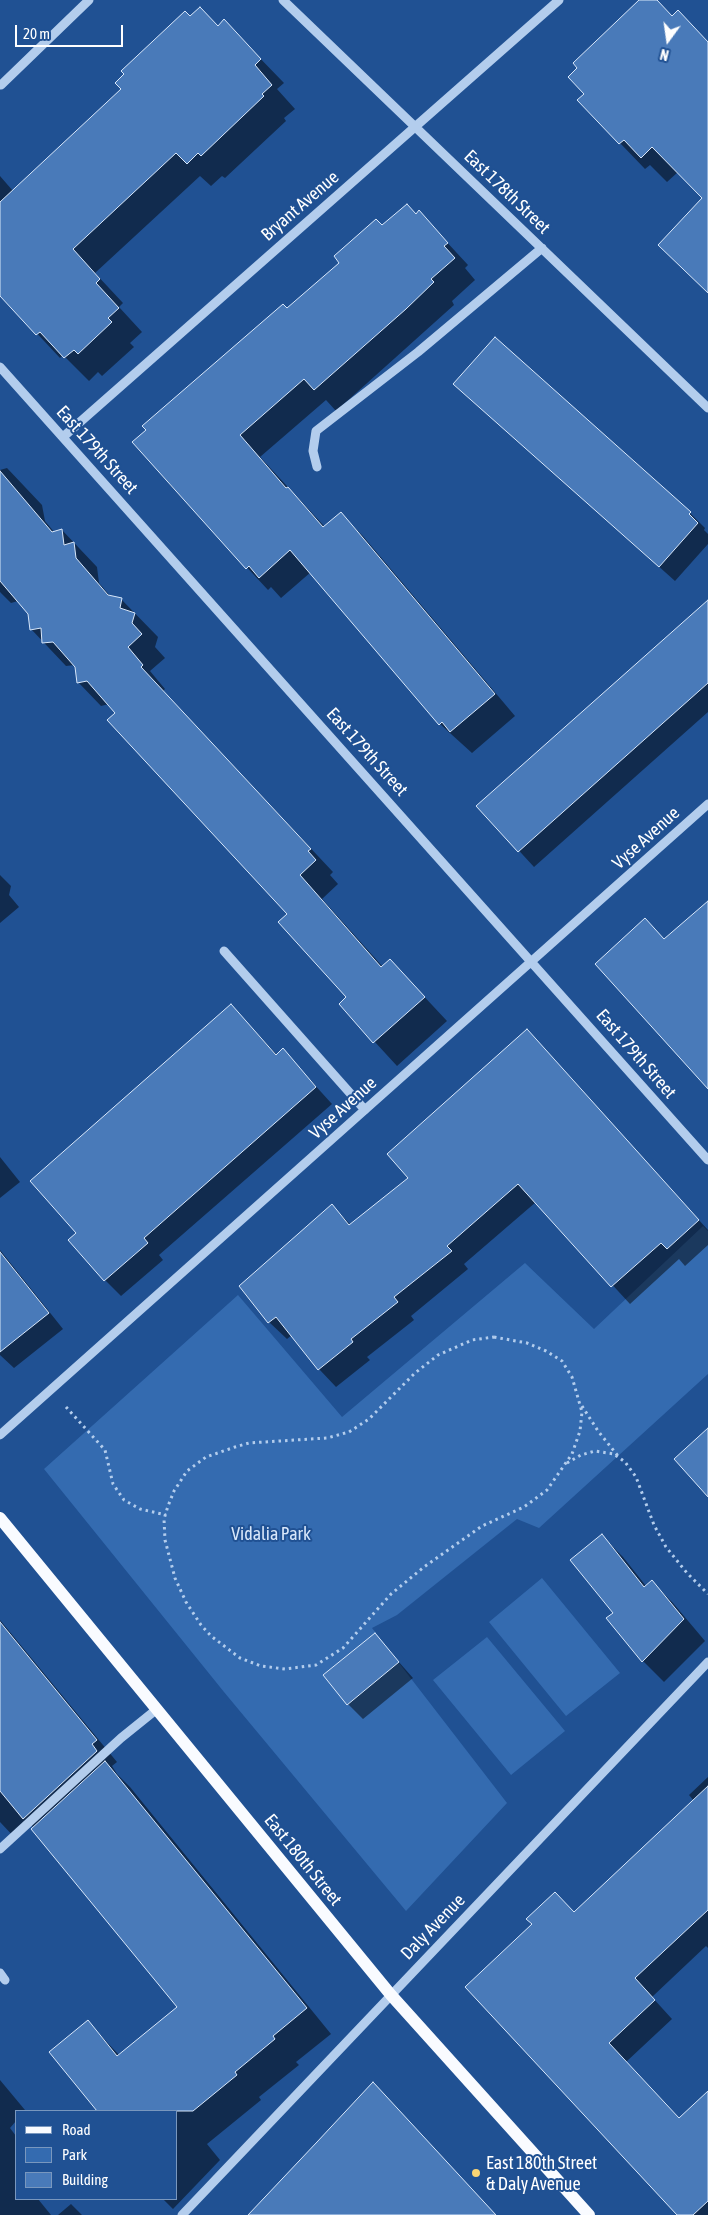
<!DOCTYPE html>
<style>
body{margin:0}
#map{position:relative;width:708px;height:2215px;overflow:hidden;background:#205193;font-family:"Asap Condensed",sans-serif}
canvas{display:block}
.legend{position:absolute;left:15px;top:2110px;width:162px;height:90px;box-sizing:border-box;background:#205193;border:1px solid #7997be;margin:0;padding:6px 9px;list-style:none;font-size:15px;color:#fff}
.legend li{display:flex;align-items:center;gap:10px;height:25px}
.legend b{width:25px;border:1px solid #7997be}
.north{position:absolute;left:643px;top:15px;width:50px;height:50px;-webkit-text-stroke:4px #205193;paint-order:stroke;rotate:194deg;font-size:14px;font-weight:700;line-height:20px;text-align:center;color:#fff}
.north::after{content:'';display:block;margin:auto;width:18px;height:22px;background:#fff;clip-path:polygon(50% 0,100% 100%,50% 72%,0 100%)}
.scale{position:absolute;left:15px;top:25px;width:108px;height:22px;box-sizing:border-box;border:2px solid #fff;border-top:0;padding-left:6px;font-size:15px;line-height:18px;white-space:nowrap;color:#fff;-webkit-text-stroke:4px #205193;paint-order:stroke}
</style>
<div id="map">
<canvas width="708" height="2215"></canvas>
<ul class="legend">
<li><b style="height:6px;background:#f9fbff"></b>Road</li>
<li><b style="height:14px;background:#346bb0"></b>Park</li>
<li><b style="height:14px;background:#497ab9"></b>Building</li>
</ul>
<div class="north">N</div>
<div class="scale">20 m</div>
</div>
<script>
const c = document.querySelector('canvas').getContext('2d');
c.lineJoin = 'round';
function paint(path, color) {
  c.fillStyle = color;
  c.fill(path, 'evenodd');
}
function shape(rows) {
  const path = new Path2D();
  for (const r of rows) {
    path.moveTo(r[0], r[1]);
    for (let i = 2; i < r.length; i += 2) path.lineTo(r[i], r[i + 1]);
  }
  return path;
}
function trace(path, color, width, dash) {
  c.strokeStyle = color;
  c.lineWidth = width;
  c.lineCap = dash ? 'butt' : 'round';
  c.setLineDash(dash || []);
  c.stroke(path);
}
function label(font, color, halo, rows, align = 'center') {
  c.font = font + ' "Asap Condensed",sans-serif';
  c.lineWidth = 4;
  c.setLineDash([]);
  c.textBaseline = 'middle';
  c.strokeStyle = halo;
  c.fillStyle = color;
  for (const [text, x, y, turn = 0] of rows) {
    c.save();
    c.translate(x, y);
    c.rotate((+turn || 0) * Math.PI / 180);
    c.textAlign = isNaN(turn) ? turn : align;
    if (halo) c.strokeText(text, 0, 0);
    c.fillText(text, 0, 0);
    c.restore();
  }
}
const green = shape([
 [703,1226,708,1231,708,1374,539,1528,517,1519,397,1615,372,1628,507,1803,406,1911,224,1692,44,1469,238,1295,342,1417,525,1263,594,1329],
 [542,1578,620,1673,566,1716,489,1622],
 [487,1637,565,1731,511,1775,433,1680]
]);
const shadow = shape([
 [650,0,656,0,673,17,708,43,708,291,704,198,678,172,667,182,650,165,645,169,620,143,585,94],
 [190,18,218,27,224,21,284,83,277,89,295,109,284,118,286,121,225,178,222,176,211,186,200,176,95,273,123,303,119,307,142,332,130,343,134,347,102,376,98,372,89,381,63,355,60,358,0,294,0,176,13,191,122,89],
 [419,212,468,265,465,268,475,280,452,301,454,305,336,411,326,400,260,457,325,527,340,514,362,535,515,716,472,753,440,724,311,572,281,598,271,587,268,590,171,486,134,442,382,227],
 [455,384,690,513,705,528,704,530,708,534,708,544,675,581],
 [7,468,42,505,45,521,55,533,62,530,97,567,99,583,111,597,121,599,158,637,155,647,165,658,150,671,165,689,163,691,333,872,330,875,338,884,322,899,383,967,390,960,447,1021,397,1066,340,1004,348,997,288,914,109,704,101,706,78,682,75,665,66,666,31,629,29,613,18,601,11,603,0,592,0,470],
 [708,601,708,712,534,867,478,806],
 [0,875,11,886,9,895,19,907,0,923],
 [231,1005,277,1055,283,1050,332,1104,159,1255,163,1260,121,1296,105,1280,78,1234],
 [544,1049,708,1230,708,1245,685,1266,679,1259,630,1304,536,1202,464,1264,468,1269,411,1316,414,1320,367,1357,370,1360,336,1387,319,1369,292,1335,287,1339,269,1322,332,1206,351,1225,410,1178],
 [0,1157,20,1182,0,1198],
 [0,1250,63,1329,14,1368,0,1355],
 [602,1536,623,1557,646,1586,652,1582,673,1603,705,1641,664,1682,643,1661,608,1619,615,1613],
 [0,1620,117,1762,112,1766,117,1774,130,1787,331,2034,296,2062,299,2065,259,2097,261,2100,207,2144,220,2160,173,2209,163,2199,176,2199,176,2111,99,2111,50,2052,88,2022,120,2056,179,2007,34,1828,31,1825,16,1839,0,1822],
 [375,1635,413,1678,363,1719,348,1704],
 [708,1777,708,1948,706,1946,652,1997,672,2019,626,2062,680,2119,708,2093,708,2215,679,2215,466,1987,574,1913,694,1801,689,1795],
 [0,2080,25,2110,16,2111,16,2121,10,2128,16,2136,16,2199,38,2199,51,2215,0,2215],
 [71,2204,82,2215,58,2215]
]);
const building = shape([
 [639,0,657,0,672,16,678,10,708,42,708,293,658,245,702,198,652,147,641,158,624,140,619,144,577,100,584,94,568,77,577,68,573,63,639,0],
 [200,7,218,26,224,19,261,59,255,65,272,85,262,94,264,96,201,156,198,153,187,164,176,153,73,249,100,279,96,283,119,308,108,318,112,322,78,354,74,350,64,358,40,332,36,335,0,296,0,202,121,89,115,83,124,74,121,71,185,11,190,16,200,7],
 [407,204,416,214,419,210,448,243,444,246,455,258,431,279,434,282,406,309,314,390,304,379,240,435,286,488,288,487,323,527,341,512,495,694,450,732,442,722,439,725,290,550,259,578,249,566,246,569,132,442,146,430,142,426,231,349,283,304,287,308,339,263,334,256,376,219,382,225,407,204],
 [495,337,691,512,689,514,698,523,659,567,453,384,495,337],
 [0,471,52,532,62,529,64,545,74,542,76,558,108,595,122,598,120,608,135,613,132,623,142,634,128,647,143,665,141,667,311,849,308,851,316,860,300,875,381,967,390,959,425,997,373,1043,339,1004,346,997,278,922,287,914,107,720,115,713,87,681,77,683,75,667,53,642,42,643,41,628,30,630,28,614,0,581,0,471],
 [708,600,708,683,518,852,476,806,708,600],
 [708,901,708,1089,595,964,645,918,664,939,708,901],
 [231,1004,276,1055,283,1048,316,1087,144,1238,148,1243,104,1281,68,1240,76,1233,30,1181,231,1004],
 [527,1029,699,1220,667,1249,661,1243,611,1287,518,1184,447,1246,452,1251,394,1297,398,1302,351,1339,353,1342,318,1370,276,1317,268,1323,239,1286,332,1204,349,1225,408,1178,387,1154,527,1029],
 [0,1252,49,1313,0,1352,0,1252],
 [708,1428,708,1497,674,1459,708,1428],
 [602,1534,644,1587,652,1580,684,1619,642,1662,606,1618,613,1613,570,1560,602,1534],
 [0,1622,97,1740,92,1744,97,1751,23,1819,0,1791,0,1622],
 [375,1633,399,1662,347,1705,323,1675,375,1633],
 [105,1761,307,2008,273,2036,275,2039,235,2072,237,2075,193,2111,97,2111,49,2052,88,2020,117,2056,177,2007,31,1829,105,1761],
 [708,1786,708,1910,635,1978,655,2000,609,2043,679,2118,708,2091,708,2201,693,2215,677,2215,465,1987,532,1924,526,1919,555,1892,574,1912,708,1786],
 [373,2082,496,2215,248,2215,317,2142,373,2082]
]);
const path = shape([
 [494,1337,527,1343,546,1351,562,1361,572,1377,582,1412,580,1431,572,1454,547,1490,524,1507,482,1526,424,1567,391,1594,343,1648,316,1665,285,1669,261,1666,240,1658,211,1636,201,1625,186,1602,175,1578,165,1540,164,1519,168,1506,174,1491,187,1471,206,1457,235,1447,249,1443,327,1438,349,1432,369,1419,415,1373,438,1355,472,1340,494,1337],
 [582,1406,598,1431,618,1456],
 [66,1407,105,1450,113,1484,124,1500,140,1509,166,1515],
 [567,1463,581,1455,595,1451,614,1454,625,1462,636,1477,654,1525,666,1547,687,1573,708,1594]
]);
const minor = shape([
 [283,0,708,408],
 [1,85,89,0],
 [0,367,708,1160],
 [63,437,559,0],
 [317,467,313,451,316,431,418,352,542,248],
 [224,951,365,1110],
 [0,1435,708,804],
 [0,1849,121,1738,157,1709],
 [0,1973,5,1980],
 [182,2215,708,1662]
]);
const major = shape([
 [0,1518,391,1995,589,2215]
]);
const markers = [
 [476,2173,5,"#fad574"]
];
const streetNames = [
 ["East 178th Street",507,192,44],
 ["Bryant Avenue",300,206,-41],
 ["East 179th Street",97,450,48],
 ["East 179th Street",367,752,48],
 ["Vyse Avenue",646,838,-42],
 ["East 179th Street",636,1054,49],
 ["Vyse Avenue",343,1108,-42],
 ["East 180th Street",303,1860,51],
 ["Daly Avenue",433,1927,-46]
];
const parkNames = [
 ["Vidalia Park",271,1534]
];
const poiNames = [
 ["East 180th Street",486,2163],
 ["& Daly Avenue",486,2184]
];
paint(green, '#346bb0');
paint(shadow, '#0007');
paint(building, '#497ab9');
trace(building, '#d8e7fa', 1);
trace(path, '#b3cded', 3, [2.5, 4]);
trace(minor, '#b3cded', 9);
trace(major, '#f9fbff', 12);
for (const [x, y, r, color] of markers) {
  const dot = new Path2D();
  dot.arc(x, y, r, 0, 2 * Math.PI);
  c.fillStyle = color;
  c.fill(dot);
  trace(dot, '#205193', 2);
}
label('18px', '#fff', '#205193', streetNames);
label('18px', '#d8e7fa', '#205193', parkNames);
label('18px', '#fff', '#205193', poiNames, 'left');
</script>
